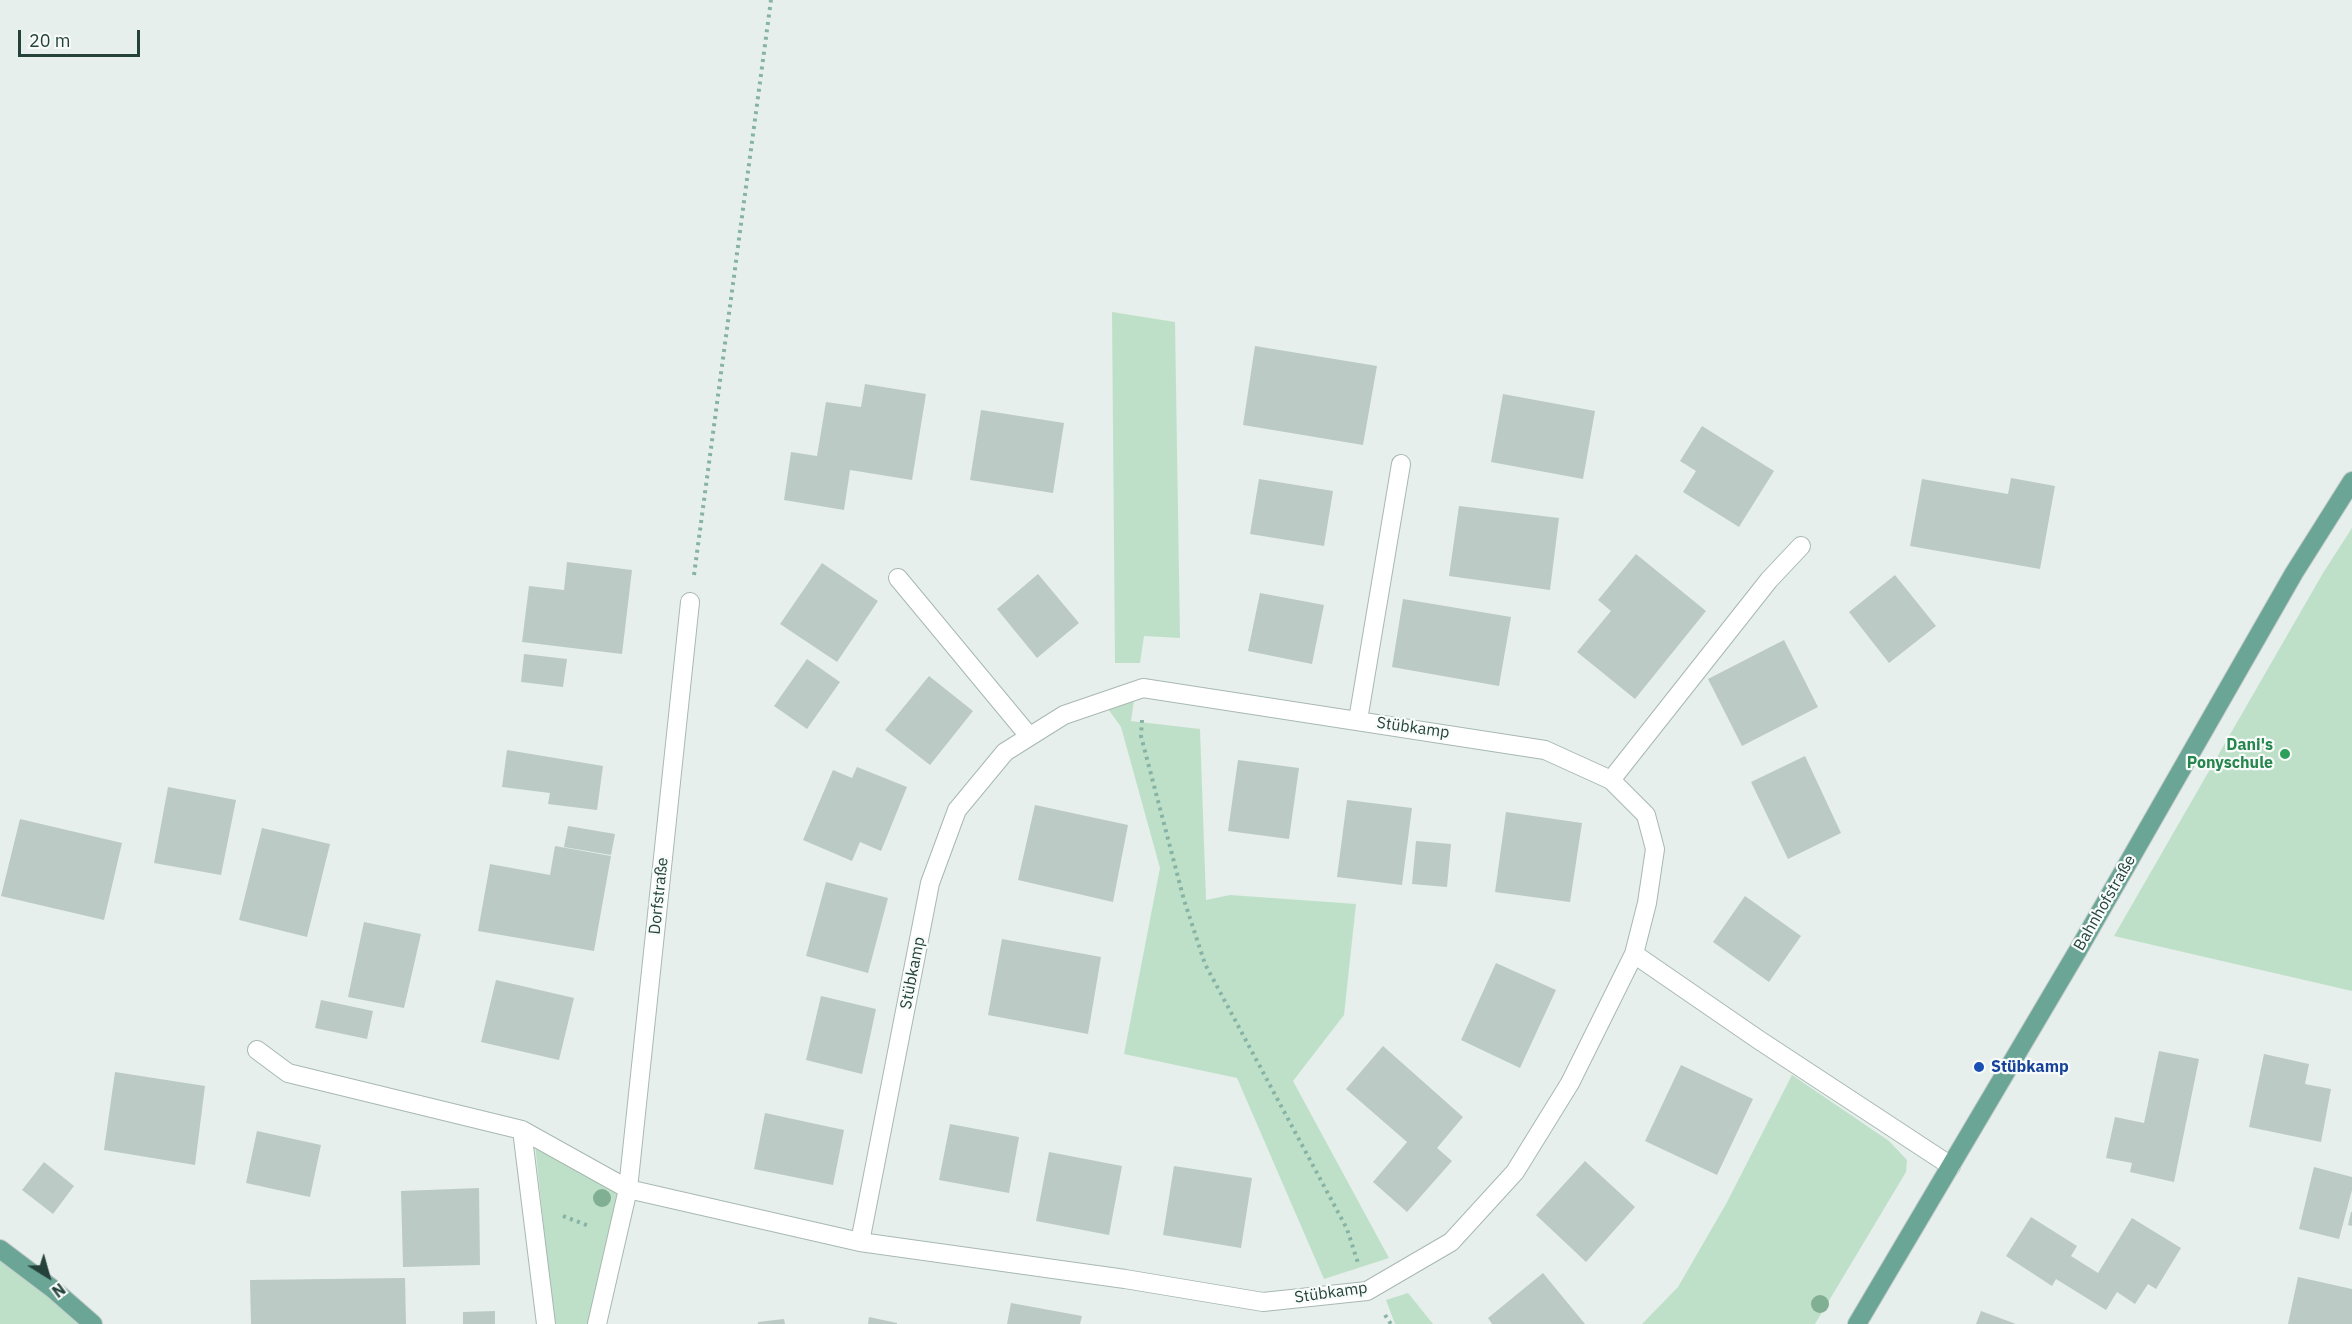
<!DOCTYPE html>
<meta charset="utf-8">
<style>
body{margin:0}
#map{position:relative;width:2352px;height:1324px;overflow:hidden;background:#e6efeb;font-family:"IBM Plex Sans",sans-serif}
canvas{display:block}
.north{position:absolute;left:18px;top:1246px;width:60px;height:60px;-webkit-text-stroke:4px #f7fbf9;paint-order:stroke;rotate:143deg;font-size:16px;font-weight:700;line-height:24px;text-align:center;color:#24423a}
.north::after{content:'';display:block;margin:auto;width:21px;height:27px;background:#24423a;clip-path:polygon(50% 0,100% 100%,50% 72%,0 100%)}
.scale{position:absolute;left:18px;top:30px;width:122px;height:27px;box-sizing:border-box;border:3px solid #24423a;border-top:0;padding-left:8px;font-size:18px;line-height:21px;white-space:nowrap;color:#24423a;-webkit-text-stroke:4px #f7fbf9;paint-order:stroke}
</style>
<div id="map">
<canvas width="2352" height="1324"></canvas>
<div class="north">N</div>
<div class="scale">20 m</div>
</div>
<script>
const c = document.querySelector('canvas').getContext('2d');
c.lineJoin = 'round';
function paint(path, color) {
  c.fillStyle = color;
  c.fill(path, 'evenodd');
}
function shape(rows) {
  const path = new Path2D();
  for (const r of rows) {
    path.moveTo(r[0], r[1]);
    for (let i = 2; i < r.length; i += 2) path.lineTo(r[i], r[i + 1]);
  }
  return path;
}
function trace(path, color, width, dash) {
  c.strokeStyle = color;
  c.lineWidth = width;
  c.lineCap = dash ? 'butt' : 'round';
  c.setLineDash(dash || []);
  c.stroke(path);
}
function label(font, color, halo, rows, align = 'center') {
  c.font = font + ' "IBM Plex Sans",sans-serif';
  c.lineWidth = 4.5;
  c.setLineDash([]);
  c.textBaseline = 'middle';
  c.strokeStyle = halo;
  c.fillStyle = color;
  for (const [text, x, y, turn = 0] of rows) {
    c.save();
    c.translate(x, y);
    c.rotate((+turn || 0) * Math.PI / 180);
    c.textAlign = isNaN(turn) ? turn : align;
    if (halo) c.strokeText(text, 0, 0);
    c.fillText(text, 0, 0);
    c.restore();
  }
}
const green = shape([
 [1112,312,1175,322,1180,638,1144,636,1140,663,1115,663],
 [2352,528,2352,991,2114,936,2323,573],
 [1134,700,1131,721,1200,729,1206,900,1230,895,1356,904,1344,1015,1293,1081,1389,1258,1324,1279,1237,1078,1124,1054,1160,868,1121,727,1108,709],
 [1792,1075,1889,1141,1907,1160,1906,1172,1815,1324,1642,1324,1678,1287,1726,1204],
 [535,1145,621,1191,591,1324,554,1324],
 [0,1249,93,1324,0,1324],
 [1408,1293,1433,1324,1395,1324,1386,1300]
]);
const building = shape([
 [1255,346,1377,366,1363,445,1243,425],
 [865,384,926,394,912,480,850,470,844,510,784,500,791,452,817,456,826,402,861,407],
 [1503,394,1595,411,1583,479,1491,462],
 [981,410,1064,423,1053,493,970,480],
 [1702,426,1774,471,1739,527,1683,492,1696,471,1680,461],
 [2011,478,2055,486,2040,569,1910,546,1922,479,2008,494],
 [1259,479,1333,491,1324,546,1250,534],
 [1459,506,1559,518,1550,590,1449,576],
 [1636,554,1706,611,1635,699,1577,652,1611,611,1598,600],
 [567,562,632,570,622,654,522,642,529,586,564,590],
 [822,563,878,601,837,662,780,624],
 [1038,574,1079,623,1037,658,997,609],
 [1895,575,1936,626,1889,663,1849,612],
 [1260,593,1324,605,1312,664,1248,651],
 [1403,599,1511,617,1499,686,1392,667],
 [1784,640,1818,707,1742,746,1708,679],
 [524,654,567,659,563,687,521,682],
 [807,659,840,682,807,729,774,706],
 [929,676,973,711,930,765,885,730],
 [507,750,603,766,597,810,548,804,550,793,502,787],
 [1805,756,1841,833,1788,859,1751,782],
 [1238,760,1299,768,1289,839,1228,831],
 [857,767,907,787,881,851,860,842,852,861,803,840,833,770,852,778],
 [168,787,236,800,221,875,154,863],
 [1347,800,1412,808,1402,885,1337,877],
 [1035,805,1128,825,1113,902,1018,880],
 [1506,812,1582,823,1570,902,1495,892],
 [20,819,122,843,104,920,1,896],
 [568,826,615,834,611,855,564,847],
 [262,828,330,844,307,937,239,920],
 [1416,841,1451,844,1447,887,1412,884],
 [555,846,611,856,594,951,478,931,490,864,550,875],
 [826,882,888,898,868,973,806,956],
 [1745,896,1801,936,1769,982,1713,942],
 [364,922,421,934,404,1008,348,997],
 [1002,939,1101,957,1088,1034,988,1015],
 [1496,963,1556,990,1520,1068,1461,1040],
 [496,980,574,998,559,1060,481,1042],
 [821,996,876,1009,862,1074,806,1060],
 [321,1000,373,1011,367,1039,315,1028],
 [1383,1046,1463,1117,1437,1148,1452,1161,1407,1212,1373,1182,1407,1142,1346,1089],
 [2159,1051,2199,1059,2174,1182,2130,1172,2132,1163,2106,1158,2115,1117,2144,1123],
 [2264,1054,2309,1064,2305,1084,2331,1089,2321,1142,2249,1127],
 [1681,1065,1753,1099,1717,1175,1645,1141],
 [115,1072,205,1086,195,1165,104,1150],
 [765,1113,844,1130,833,1185,754,1169],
 [950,1124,1019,1137,1009,1193,939,1180],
 [257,1131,321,1145,310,1197,246,1183],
 [1049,1152,1122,1166,1109,1235,1036,1221],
 [1585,1161,1635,1207,1586,1262,1536,1215],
 [44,1162,74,1186,53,1214,22,1190],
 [1174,1166,1252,1178,1241,1248,1163,1235],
 [2314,1167,2352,1177,2352,1190,2339,1239,2299,1229],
 [479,1188,480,1265,403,1267,401,1191],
 [2351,1212,2352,1212,2352,1226,2348,1225],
 [2031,1217,2077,1246,2071,1256,2098,1273,2132,1218,2181,1248,2156,1289,2148,1284,2135,1304,2117,1292,2106,1310,2056,1279,2052,1286,2006,1256],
 [1543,1273,1585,1324,1492,1324,1488,1318],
 [2298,1277,2352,1289,2352,1324,2288,1324],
 [405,1278,406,1324,251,1324,250,1280],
 [1011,1303,1082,1316,1080,1324,1007,1324],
 [495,1311,495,1324,463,1324,463,1312],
 [1981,1311,2016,1324,1976,1324],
 [869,1317,897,1323,897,1324,868,1324],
 [784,1319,785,1324,758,1324,758,1322]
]);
const path = shape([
 [694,575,771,0],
 [1142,720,1141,736,1184,900,1205,964,1347,1229,1358,1263],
 [563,1216,589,1226],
 [1385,1315,1391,1324]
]);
const minor = shape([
 [898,578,1029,736],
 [1143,688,1545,750,1611,780,1646,815,1655,849,1647,903,1634,954,1570,1083,1515,1172,1451,1242,1367,1291,1263,1302,1125,1279,860,1242,930,883,957,810,1005,752,1064,715,1143,688],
 [1358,720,1401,464],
 [1611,780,1769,580,1801,546],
 [1634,954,1759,1040,1951,1166],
 [257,1050,288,1073,522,1130,628,1189,860,1242],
 [522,1130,546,1324],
 [597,1324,628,1189,690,602]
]);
const major = shape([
 [0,1249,53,1289,93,1324],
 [1857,1324,2077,952,2294,573,2352,481]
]);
const trees = [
 [602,1198],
 [1820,1304]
];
const markers = [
 [2285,754,6,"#2e9e5b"],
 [1979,1067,6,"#1a4fb4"]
];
const streetNames = [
 ["Stübkamp",1413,728,8],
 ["Dorfstraße",659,896,-84],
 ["Bahnhofstraße",2105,903,-60],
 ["Stübkamp",913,973,-79],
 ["Stübkamp",1331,1293,-8]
];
const leisureNames = [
 ["Dani's",2273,745],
 ["Ponyschule",2273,763]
];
const transitNames = [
 ["Stübkamp",1991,1067]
];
paint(green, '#bfe0c8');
paint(building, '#bbcac4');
trace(minor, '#a8b8b2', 20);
trace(major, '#c2cac8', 20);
trace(path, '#86b3a5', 4, [3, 4.5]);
trace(minor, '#fff', 18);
trace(major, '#6aa596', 18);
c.fillStyle = '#80af93';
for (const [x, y] of trees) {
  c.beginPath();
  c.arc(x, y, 9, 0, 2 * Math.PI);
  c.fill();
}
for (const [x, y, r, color] of markers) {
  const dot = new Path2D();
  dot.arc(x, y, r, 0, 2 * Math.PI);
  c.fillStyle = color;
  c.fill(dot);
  trace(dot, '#f7fbf9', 2);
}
label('16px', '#24423a', '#f7fbf9', streetNames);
label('bold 16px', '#27864d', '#f7fbf9', leisureNames, 'right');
label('bold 16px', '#164399', '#f7fbf9', transitNames, 'left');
</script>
